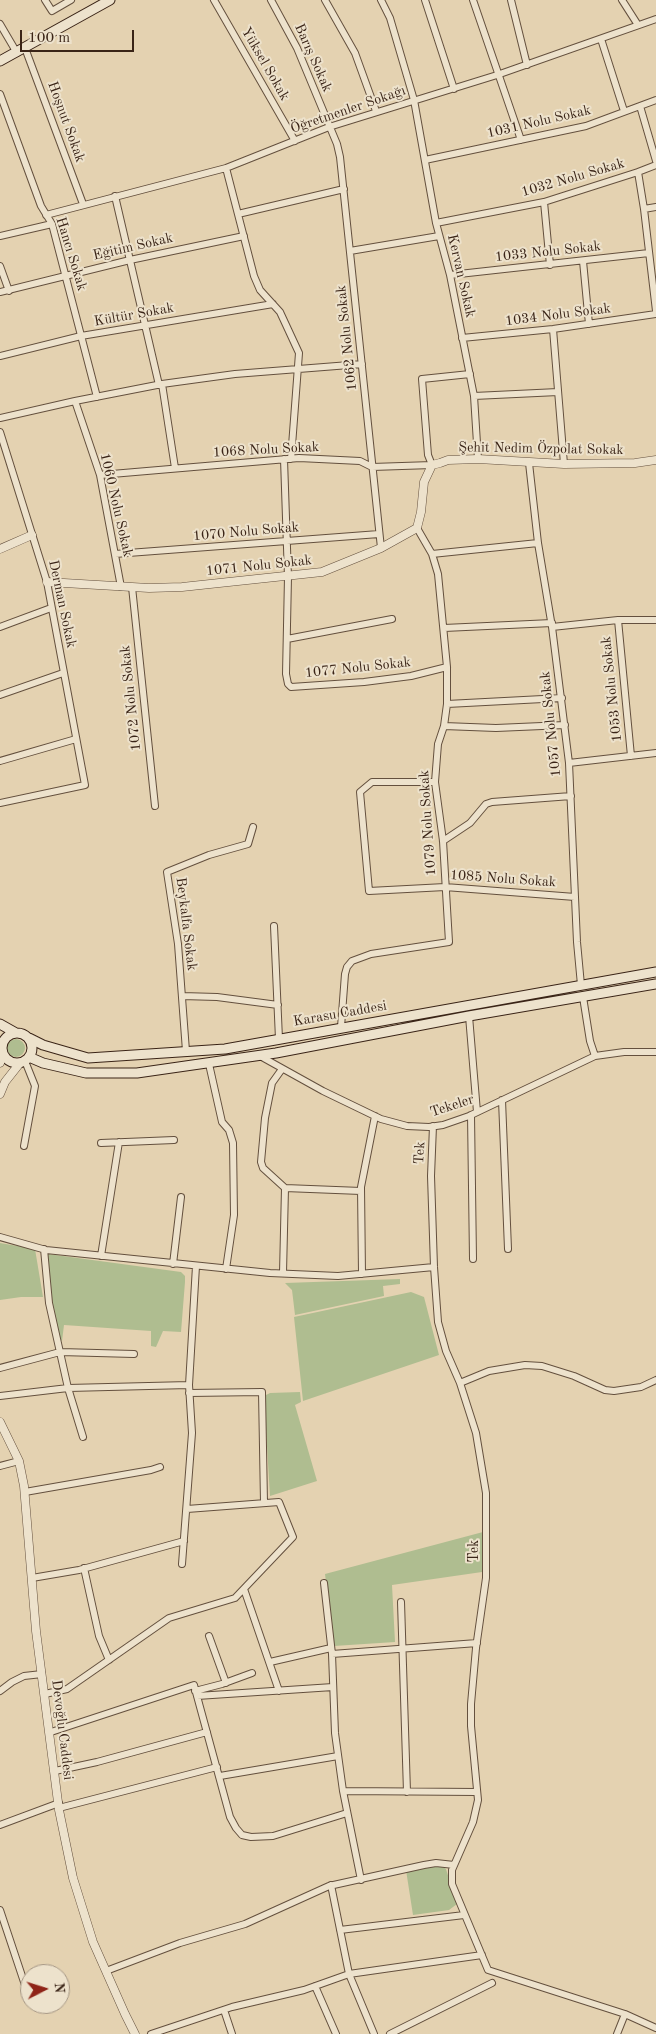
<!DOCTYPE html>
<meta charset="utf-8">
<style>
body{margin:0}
#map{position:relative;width:656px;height:2034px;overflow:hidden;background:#e4d2b1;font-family:"Old Standard TT",serif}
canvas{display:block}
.north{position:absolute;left:20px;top:1964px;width:50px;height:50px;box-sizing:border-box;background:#ede2cc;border:1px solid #a59684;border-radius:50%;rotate:85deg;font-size:14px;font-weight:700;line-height:20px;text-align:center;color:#3a2417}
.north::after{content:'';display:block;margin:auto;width:18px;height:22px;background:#8f2418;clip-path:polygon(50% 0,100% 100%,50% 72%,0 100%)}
.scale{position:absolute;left:20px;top:30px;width:114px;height:22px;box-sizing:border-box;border:2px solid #3a2417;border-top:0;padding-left:6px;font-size:15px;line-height:18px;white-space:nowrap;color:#3a2417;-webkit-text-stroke:4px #ede2cc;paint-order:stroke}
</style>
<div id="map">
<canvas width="656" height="2034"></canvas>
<div class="north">N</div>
<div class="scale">100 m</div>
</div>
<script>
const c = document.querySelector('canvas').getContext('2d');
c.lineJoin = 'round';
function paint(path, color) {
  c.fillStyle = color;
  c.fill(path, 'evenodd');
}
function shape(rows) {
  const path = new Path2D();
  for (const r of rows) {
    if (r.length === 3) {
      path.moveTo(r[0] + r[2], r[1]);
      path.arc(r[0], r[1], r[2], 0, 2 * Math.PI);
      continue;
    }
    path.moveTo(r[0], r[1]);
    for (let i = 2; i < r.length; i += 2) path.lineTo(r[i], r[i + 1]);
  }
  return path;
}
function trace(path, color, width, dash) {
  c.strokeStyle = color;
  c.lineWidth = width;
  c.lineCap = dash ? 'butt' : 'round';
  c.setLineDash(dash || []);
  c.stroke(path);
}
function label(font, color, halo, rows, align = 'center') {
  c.font = font + ' "Old Standard TT",serif';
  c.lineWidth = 4;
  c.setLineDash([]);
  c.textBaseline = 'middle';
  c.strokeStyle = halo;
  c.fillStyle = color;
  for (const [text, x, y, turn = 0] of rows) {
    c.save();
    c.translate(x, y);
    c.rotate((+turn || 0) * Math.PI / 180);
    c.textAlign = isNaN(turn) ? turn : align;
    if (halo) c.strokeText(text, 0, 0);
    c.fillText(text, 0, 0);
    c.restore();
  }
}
const green = shape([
 [16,1048,9],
 [0,1243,35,1249,43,1297,21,1297,0,1300],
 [48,1254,181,1272,185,1276,185,1282,181,1332,163,1331,156,1347,151,1346,151,1331,64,1325,62,1341,58,1337,45,1258],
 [400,1279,400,1284,383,1286,384,1296,295,1315,292,1290,285,1283],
 [411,1292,424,1297,439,1355,303,1401,294,1317],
 [300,1392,301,1402,295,1405,317,1481,270,1496,264,1396,270,1393],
 [483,1532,482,1572,392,1585,395,1642,334,1646,325,1574],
 [441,1865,446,1869,457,1904,449,1910,413,1915,406,1870]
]);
const minor = shape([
 [45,0,52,11,71,0],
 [214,0,295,141],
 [271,0,297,48,337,144,340,157,381,548],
 [325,0,355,53,376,111],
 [381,0,390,18,414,100,436,223,450,275,474,396,478,459],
 [425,0,454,89],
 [473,0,521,140],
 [511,0,527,65],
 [622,0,638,25],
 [0,24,17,53],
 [601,39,624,111],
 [25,48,83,204],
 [0,94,41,206,52,224,97,397],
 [640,106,656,161],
 [425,160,586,126,656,100],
 [226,168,254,276,260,290,280,312,299,353,291,459],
 [638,172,656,165],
 [115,196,159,385],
 [544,202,550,265],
 [644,209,656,311],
 [238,214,344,189],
 [46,215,226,168,329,127,497,75,656,19],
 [436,223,544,202,638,172,644,209,656,207],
 [0,236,52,224],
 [350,251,439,236],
 [583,261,589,324],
 [0,266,9,291],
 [450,275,649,253],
 [0,292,130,260,244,236],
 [553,329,564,464],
 [462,338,553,329,656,314],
 [0,356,81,336,273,304],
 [162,384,175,468],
 [474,396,558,392],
 [75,401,100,475,121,587],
 [0,418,75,401,162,384,235,374,362,364],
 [0,432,47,582,85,785,0,803],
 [284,459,288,577,286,674,288,684,291,687,364,682,411,676,447,667],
 [529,463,538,543,552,627,569,763,577,942,581,985],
 [100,475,299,458,360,461,372,467,432,465,428,455,422,379,470,374],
 [417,528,432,554,538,543],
 [115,554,379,534],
 [132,587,155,806],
 [618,620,631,756],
 [0,627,51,608],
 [552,627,618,620,656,620],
 [444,628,552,623],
 [287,639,392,619],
 [0,695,63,673],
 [447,704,562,698],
 [444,726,496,728,565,725],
 [0,761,76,739],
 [569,763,656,753],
 [435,782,372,782,360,792,369,891,445,887,575,897],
 [443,841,470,823,486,804,492,802,571,796],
 [274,926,279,1039],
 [182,996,217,997,278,1005],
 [583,997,590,1041,595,1056],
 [469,1016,477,1112],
 [341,1027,345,974,347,967,352,961,371,954,449,942,443,841,435,782,438,744,444,726,447,704,447,667,438,574,432,554],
 [186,1051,178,944,167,872,209,855,248,844,253,827],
 [260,1056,323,1091,381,1119,407,1126,429,1127,443,1125,469,1116,595,1056,624,1052,656,1052],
 [209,1064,222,1122,229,1130,233,1143,234,1215,226,1269],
 [282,1069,272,1083,265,1118,261,1162,263,1168,285,1188,361,1191],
 [502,1100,508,1249],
 [471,1115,473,1259],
 [433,1126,431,1176,434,1267,438,1322,446,1351,460,1383,476,1433,486,1493,486,1578,476,1648,471,1704,471,1726,478,1800,473,1822,452,1870,452,1884,488,1970,625,2014,656,2028],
 [101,1143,174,1140],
 [24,1146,35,1086,25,1061],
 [0,1237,46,1250,270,1273,338,1276,434,1267],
 [44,1249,49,1303,68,1388,83,1437],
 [101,1256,119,1142],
 [173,1264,181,1197],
 [283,1273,285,1188],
 [362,1274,361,1187,375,1116],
 [0,1368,60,1352,134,1354],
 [460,1383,489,1371,525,1365,542,1366,574,1376,605,1390,614,1391,641,1387,656,1380],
 [189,1393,262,1392,264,1503],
 [0,1396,68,1388,189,1385],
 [0,1466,19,1461],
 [25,1492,151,1470,160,1467],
 [182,1564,192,1433,189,1385,196,1266],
 [84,1568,99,1636,109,1660],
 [32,1578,79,1570,184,1541],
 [324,1583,332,1654,335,1733,343,1791,361,1880],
 [244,1589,279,1691],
 [401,1602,407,1792],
 [209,1636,226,1683],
 [332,1654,477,1643],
 [270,1662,331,1648],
 [0,1691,12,1682,24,1676,42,1674],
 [195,1691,222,1684,252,1673],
 [45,1694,67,1689,169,1618,235,1598,293,1537,279,1502,187,1509],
 [197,1696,333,1687],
 [51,1732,194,1685,230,1817,236,1828,242,1835,251,1837,273,1836,347,1813],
 [55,1771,97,1762,207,1732],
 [220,1776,338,1756],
 [343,1791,477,1792],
 [59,1808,217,1767],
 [0,1825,59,1803],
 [331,1885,349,1974,374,2034],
 [0,1910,30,2000],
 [340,1930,464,1915],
 [106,1971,180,1943,245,1924,329,1886,424,1865,436,1863,454,1865],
 [315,1986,336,2034],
 [224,2010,232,2034],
 [151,2034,232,2007,304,1990,349,1974,482,1955],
 [390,2034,492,1983],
 [617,2034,625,2014]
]);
const tertiary = shape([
 [0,549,32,535],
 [47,582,149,588,182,587,322,572,381,548,417,528,421,512,424,482,432,465,440,463,448,460,478,459,564,464,635,463,656,460],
 [0,1063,3,1054],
 [0,1094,5,1082,20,1063],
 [0,1422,19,1461,24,1486,36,1631,59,1810,73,1878,93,1942,125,2014,135,2034]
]);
const secondary = shape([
 [0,61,110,0],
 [0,1024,16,1033],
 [17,1048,15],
 [29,1038,43,1045,88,1058,225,1049,656,972],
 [29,1057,43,1063,86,1073,137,1073,276,1053,469,1016,656,984]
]);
const streetNames = [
 ["Barış Sokak",313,58,66],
 ["Yüksel Sokak",265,64,60],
 ["Öğretmenler Sokağı",348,110,-19],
 ["Hoşnut Sokak",66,122,70],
 ["1031 Nolu Sokak",539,122,-13],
 ["1032 Nolu Sokak",573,178,-16],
 ["Eğitim Sokak",133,247,-13],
 ["1033 Nolu Sokak",548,252,-6],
 ["Hancı Sokak",71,254,73],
 ["Kervan Sokak",461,276,77],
 ["Kültür Sokak",134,315,-10],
 ["1034 Nolu Sokak",558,315,-7],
 ["1062 Nolu Sokak",347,338,-96],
 ["Şehit Nedim Özpolat Sokak",541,449,1],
 ["1068 Nolu Sokak",266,450,-3],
 ["1060 Nolu Sokak",116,505,77],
 ["1070 Nolu Sokak",246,532,-5],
 ["1071 Nolu Sokak",259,566,-6],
 ["Derman Sokak",62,604,78],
 ["1077 Nolu Sokak",358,668,-6],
 ["1053 Nolu Sokak",612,689,-96],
 ["1072 Nolu Sokak",131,698,-96],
 ["1057 Nolu Sokak",551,724,-96],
 ["1079 Nolu Sokak",428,823,-94],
 ["1085 Nolu Sokak",503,879,4],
 ["Beykalfa Sokak",186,924,83],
 ["Karasu Caddesi",340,1014,-10],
 ["Tekeler",452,1106,-18],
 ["Tek",420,1153,-87],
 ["Tek",474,1551,-90],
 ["Devoğlu Caddesi",62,1730,83]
];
paint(green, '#afbd90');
trace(minor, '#64503e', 8);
trace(tertiary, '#64503e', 9);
trace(secondary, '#3a2417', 11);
trace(minor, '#ede2cc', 6);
trace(tertiary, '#ede2cc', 8);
trace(secondary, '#ede2cc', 9);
label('14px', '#3a2417', '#ede2cc', streetNames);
</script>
